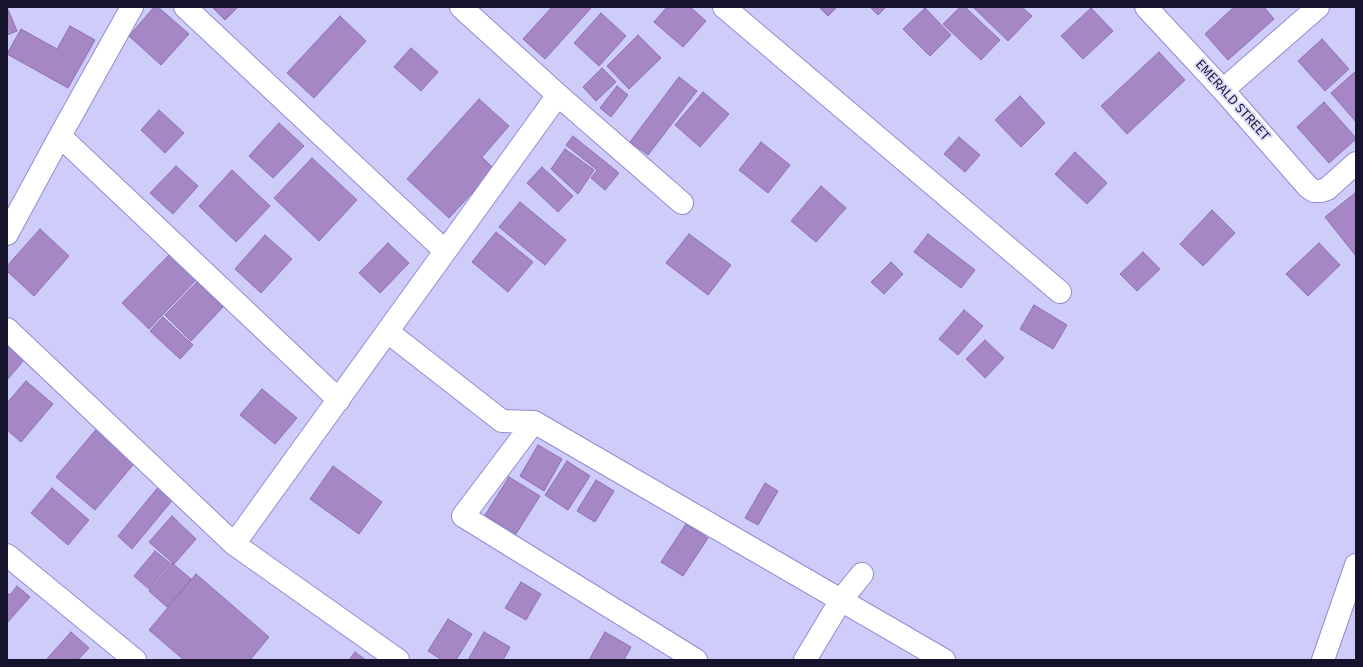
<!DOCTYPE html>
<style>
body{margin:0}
#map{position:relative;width:1363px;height:667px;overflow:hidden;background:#cecdfa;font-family:"Source Sans 3",sans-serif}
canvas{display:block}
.frame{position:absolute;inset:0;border:8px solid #16132d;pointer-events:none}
</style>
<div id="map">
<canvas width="1363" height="667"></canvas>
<div class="frame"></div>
</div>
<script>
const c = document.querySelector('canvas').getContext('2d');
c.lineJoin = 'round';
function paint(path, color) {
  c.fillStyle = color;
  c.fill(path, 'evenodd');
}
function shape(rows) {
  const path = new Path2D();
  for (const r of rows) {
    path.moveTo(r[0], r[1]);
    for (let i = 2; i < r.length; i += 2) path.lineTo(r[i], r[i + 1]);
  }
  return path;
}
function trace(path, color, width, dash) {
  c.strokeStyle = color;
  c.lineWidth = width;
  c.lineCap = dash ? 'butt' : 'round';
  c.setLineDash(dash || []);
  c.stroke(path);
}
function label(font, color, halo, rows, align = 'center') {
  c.font = font + ' "Source Sans 3",sans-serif';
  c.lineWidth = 4;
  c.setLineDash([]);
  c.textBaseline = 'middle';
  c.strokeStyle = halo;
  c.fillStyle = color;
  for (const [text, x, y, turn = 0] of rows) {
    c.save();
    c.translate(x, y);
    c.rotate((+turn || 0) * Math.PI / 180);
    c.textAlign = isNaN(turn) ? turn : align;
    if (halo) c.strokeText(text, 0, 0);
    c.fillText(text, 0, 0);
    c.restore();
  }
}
const building = shape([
 [7,7,17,31,7,35,7,7],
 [154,7,158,7,189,34,161,65,129,36,154,7],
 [212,7,238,7,225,20,212,7],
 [552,7,592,7,545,59,523,39,552,7],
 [667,7,690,7,706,21,683,47,654,22,667,7],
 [819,7,837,7,828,16,819,7],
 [870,7,886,7,878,15,870,7],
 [960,7,965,7,1000,40,981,60,943,24,960,7],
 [973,7,1022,7,1032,16,1008,41,973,7],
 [1234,7,1264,7,1274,19,1228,60,1205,34,1234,7],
 [925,8,951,35,930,56,903,29,925,8],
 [1091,8,1113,31,1083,59,1061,36,1091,8],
 [601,13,626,36,599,66,574,43,601,13],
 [340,16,366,41,314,98,287,73,340,16],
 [70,26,95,40,68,88,7,54,21,29,57,49,70,26],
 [638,35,661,58,629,89,607,66,638,35],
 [1322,39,1349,69,1325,91,1298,61,1322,39],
 [411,48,438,72,421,91,394,67,411,48],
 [1159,52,1185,80,1127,134,1101,106,1159,52],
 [602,68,616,82,596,101,583,87,602,68],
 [1356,71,1356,122,1331,93,1356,71],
 [679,77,697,91,648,155,630,142,679,77],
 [617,86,628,95,611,117,600,108,617,86],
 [703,92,729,114,700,147,675,125,703,92],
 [1020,96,1045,123,1021,147,995,120,1020,96],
 [479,99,509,126,482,157,494,169,449,218,407,179,479,99],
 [1324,102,1356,138,1356,139,1329,163,1297,127,1324,102],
 [159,110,184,133,165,153,141,130,159,110],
 [279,123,304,146,273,178,249,156,279,123],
 [573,136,619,173,605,190,591,178,597,170,566,145,573,136],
 [959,137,980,155,965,172,944,154,959,137],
 [761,142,790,165,768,193,739,170,761,142],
 [565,149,594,170,578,194,551,169,565,149],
 [1075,152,1107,183,1087,204,1055,174,1075,152],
 [312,158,357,200,319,241,274,198,312,158],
 [176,166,198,186,173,214,150,193,176,166],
 [542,167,573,196,558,212,527,183,542,167],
 [232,170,270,206,236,242,199,206,232,170],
 [821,186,846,208,816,242,791,221,821,186],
 [1355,193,1356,194,1356,256,1325,217,1355,193],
 [520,202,566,240,545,265,499,227,520,202],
 [1212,210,1235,233,1203,266,1180,244,1212,210],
 [40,229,69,256,34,296,7,271,7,266,40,229],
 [496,232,533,262,508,292,472,262,496,232],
 [689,234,731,265,708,295,666,263,689,234],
 [928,234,975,270,961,288,914,252,928,234],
 [265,235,292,259,261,293,235,269,265,235],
 [388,243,409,263,380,293,359,273,388,243],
 [1319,243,1340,265,1308,296,1286,274,1319,243],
 [172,252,198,278,149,329,122,303,172,252],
 [1143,252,1160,269,1137,291,1120,274,1143,252],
 [891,262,903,274,884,294,871,282,891,262],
 [197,282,223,307,191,341,165,315,197,282],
 [1034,305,1067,325,1053,349,1020,329,1034,305],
 [964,310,983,326,958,355,939,339,964,310],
 [163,317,193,345,180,359,150,331,163,317],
 [985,340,1004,358,985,378,966,359,985,340],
 [7,346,24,360,7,380,7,346],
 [26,381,53,404,21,442,7,430,7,403,26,381],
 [262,389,297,418,275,444,240,415,262,389],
 [99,426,138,459,95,510,56,477,99,426],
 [538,445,562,459,544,491,520,476,538,445],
 [567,461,590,476,568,510,545,495,567,461],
 [333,466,382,502,359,534,310,499,333,466],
 [509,477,540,496,516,534,485,515,509,477],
 [596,480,614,491,595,522,577,511,596,480],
 [765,483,778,491,758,525,745,518,765,483],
 [160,485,175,497,132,549,118,536,160,485],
 [52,488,89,520,68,545,31,513,52,488],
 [172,516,196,539,174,564,149,542,172,516],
 [686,524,708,538,683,576,661,562,686,524],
 [155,551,170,563,149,589,134,576,155,551],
 [172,563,191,579,167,607,149,591,172,563],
 [196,574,269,637,250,660,184,660,149,630,196,574],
 [521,582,541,594,526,620,505,608,521,582],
 [17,586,30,597,7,623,7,593,10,595,17,586],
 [448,619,472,634,456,660,442,660,428,651,448,619],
 [71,632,89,648,78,660,46,660,71,632],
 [484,632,510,647,503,660,468,660,484,632],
 [605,632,631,647,624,660,589,660,605,632],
 [355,652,366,660,349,660,355,652]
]);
const minor = shape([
 [185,7,445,251],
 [461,7,558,95,682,203],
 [724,7,1060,292],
 [1146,7,1223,90,1308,187,1314,191,1321,191,1327,189,1356,163],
 [1223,90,1318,7],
 [60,136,339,400],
 [7,234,60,136,132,7],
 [7,329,234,544,398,660],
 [388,332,502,421,534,422,944,660],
 [534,422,463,516,696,660],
 [234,544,558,95],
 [7,555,135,660],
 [805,660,841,600,862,574],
 [1323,660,1356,565]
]);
const streetNames = [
 ["EMERALD STREET",1232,101,48]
];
paint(building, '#a587c5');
trace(building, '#8f6eb0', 1);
trace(minor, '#908cd3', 24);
trace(minor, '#fff', 22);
label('14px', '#16132d', '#dcdcfa', streetNames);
</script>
